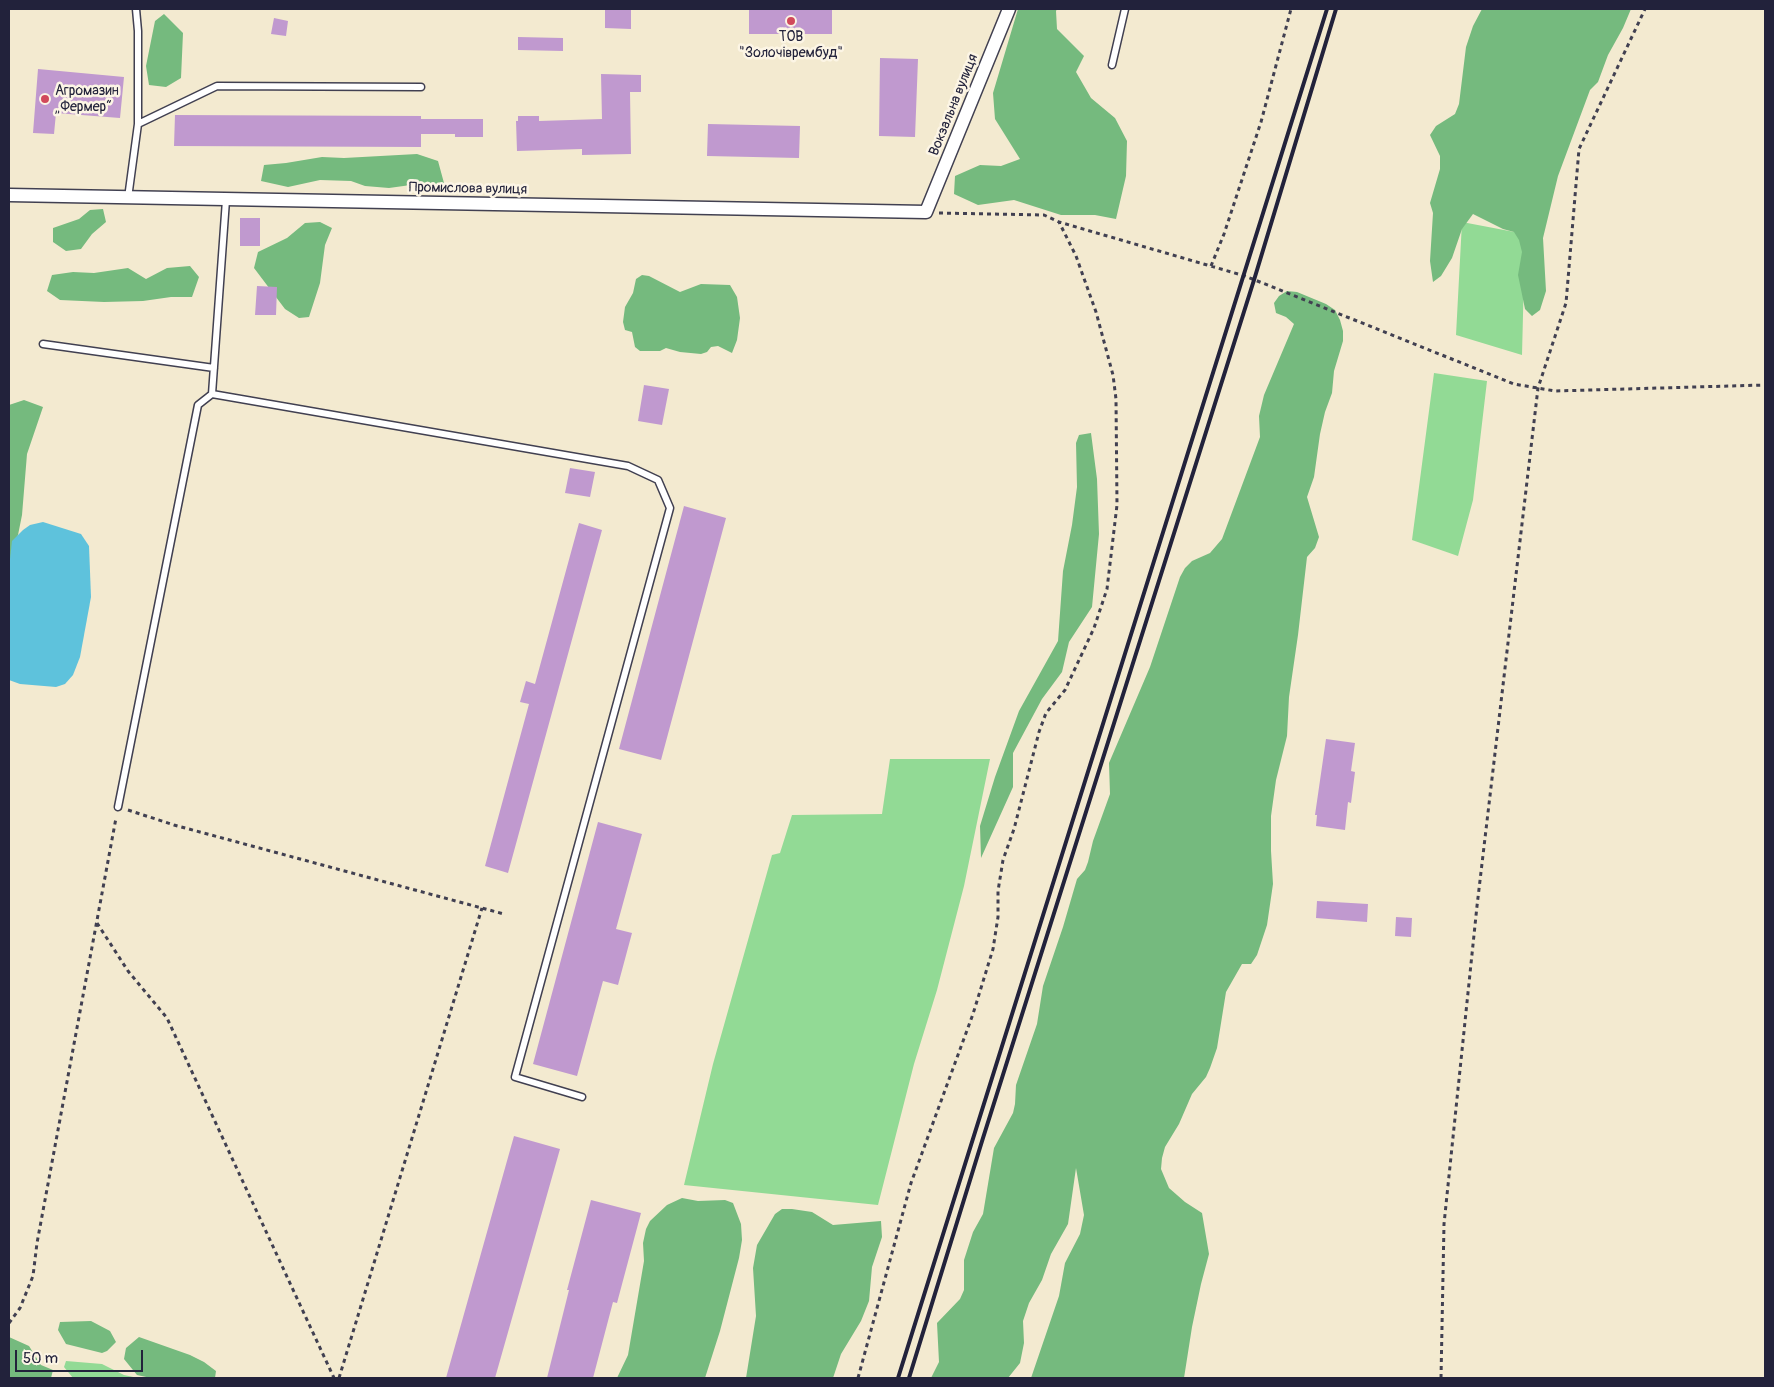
<!DOCTYPE html>
<meta charset="utf-8">
<style>
body{margin:0}
#map{position:relative;width:1774px;height:1387px;overflow:hidden;background:#f3ead0;font-family:Pangolin,sans-serif}
canvas{display:block}
.frame{position:absolute;inset:0;border:10px solid #22223b;pointer-events:none}
.scale{position:absolute;left:15px;top:1350px;width:128px;height:22px;box-sizing:border-box;border:2px solid #22223b;border-top:0;padding-left:6px;font-size:15px;line-height:18px;white-space:nowrap;color:#22223b;-webkit-text-stroke:4px #fcf5e5;paint-order:stroke}
</style>
<div id="map">
<canvas width="1774" height="1387"></canvas>
<div class="frame"></div>
<div class="scale">50 m</div>
</div>
<script>
const c = document.querySelector('canvas').getContext('2d');
c.lineJoin = 'round';
function paint(path, color) {
  c.fillStyle = color;
  c.fill(path, 'evenodd');
}
function shape(rows) {
  const path = new Path2D();
  for (const r of rows) {
    path.moveTo(r[0], r[1]);
    for (let i = 2; i < r.length; i += 2) path.lineTo(r[i], r[i + 1]);
  }
  return path;
}
function trace(path, color, width, dash) {
  c.strokeStyle = color;
  c.lineWidth = width;
  c.lineCap = dash ? 'butt' : 'round';
  c.setLineDash(dash || []);
  c.stroke(path);
}
function label(font, color, halo, rows, align = 'center') {
  c.font = font + ' Pangolin,sans-serif';
  c.lineWidth = 5;
  c.setLineDash([]);
  c.textBaseline = 'middle';
  c.strokeStyle = halo;
  c.fillStyle = color;
  for (const [text, x, y, turn = 0] of rows) {
    c.save();
    c.translate(x, y);
    c.rotate((+turn || 0) * Math.PI / 180);
    c.textAlign = isNaN(turn) ? turn : align;
    if (halo) c.strokeText(text, 0, 0);
    c.fillText(text, 0, 0);
    c.restore();
  }
}
const green = shape([
 [1462,222,1525,234,1522,355,1456,335],
 [1434,373,1487,381,1473,500,1458,556,1412,540],
 [890,759,990,759,964,886,937,990,914,1064,878,1205,684,1185,713,1064,772,855,780,853,792,815,882,814],
 [66,1361,102,1364,124,1375,138,1378,73,1378,64,1367]
]);
const forest = shape([
 [1018,9,1057,9,1056,11,1057,29,1084,56,1076,72,1091,98,1115,118,1127,141,1126,176,1116,219,1095,215,1061,215,1014,200,978,205,954,194,955,176,980,165,1001,166,1020,159,995,119,993,93],
 [1482,9,1631,9,1623,28,1608,55,1598,82,1590,90,1558,176,1543,238,1546,291,1540,310,1532,316,1525,309,1518,275,1522,252,1519,240,1514,232,1503,229,1473,214,1462,229,1452,258,1441,276,1433,282,1430,261,1433,213,1430,203,1440,169,1440,156,1430,135,1436,126,1455,114,1459,104,1466,47,1473,26],
 [164,14,183,33,181,78,166,87,149,85,146,66,155,21],
 [417,154,438,161,444,183,435,188,418,184,389,188,365,186,351,181,320,180,288,187,261,181,264,165,286,163,322,157,344,158],
 [103,209,106,222,92,234,81,249,66,251,53,242,53,228,79,219,90,210],
 [320,222,332,228,325,245,320,283,309,317,299,318,285,309,254,268,258,252,287,238,305,223],
 [190,266,199,277,192,297,171,297,143,301,104,302,60,300,47,291,52,275,73,272,94,273,128,268,146,279,167,268],
 [642,275,649,276,680,292,701,284,730,285,737,297,740,318,737,340,732,353,718,346,711,347,707,352,701,354,680,352,666,348,660,351,640,351,635,347,632,332,625,330,623,322,625,307,633,293,636,279],
 [1287,291,1297,292,1326,304,1335,310,1340,320,1343,331,1343,341,1334,371,1332,393,1325,412,1320,434,1314,477,1307,497,1319,537,1315,548,1307,557,1298,635,1289,697,1287,736,1276,780,1271,816,1271,851,1273,884,1267,925,1257,955,1251,964,1242,964,1226,992,1217,1048,1210,1068,1206,1077,1192,1094,1179,1124,1165,1147,1162,1158,1161,1169,1169,1188,1185,1202,1202,1213,1209,1254,1201,1284,1192,1327,1184,1378,1031,1378,1059,1296,1065,1263,1080,1234,1084,1215,1076,1168,1068,1224,1051,1254,1042,1280,1029,1303,1023,1321,1024,1343,1020,1363,1008,1378,931,1378,939,1362,937,1323,960,1299,964,1290,964,1260,973,1232,983,1214,994,1148,1013,1113,1015,1104,1016,1085,1037,1024,1043,986,1063,927,1077,879,1085,870,1088,862,1093,841,1110,794,1109,763,1150,667,1180,577,1185,568,1192,561,1210,553,1222,539,1260,437,1259,416,1264,395,1294,324,1286,317,1276,313,1274,303,1279,296],
 [24,400,43,407,27,454,22,515,18,535,12,550,9,579,9,405],
 [1091,433,1097,479,1099,534,1092,607,1069,642,1062,672,1042,699,1013,753,1013,787,981,858,980,826,995,777,1019,711,1058,641,1063,571,1072,525,1077,487,1076,443,1079,435],
 [682,1198,698,1201,725,1200,733,1203,741,1224,742,1240,739,1258,720,1331,705,1378,617,1378,628,1355,644,1261,643,1243,646,1229,650,1221,667,1205],
 [782,1209,792,1209,812,1212,833,1225,881,1221,882,1237,872,1267,869,1301,861,1321,841,1354,833,1378,746,1378,756,1316,753,1268,757,1245,775,1214],
 [91,1321,110,1331,116,1342,107,1351,102,1353,66,1344,58,1330,60,1322],
 [9,1337,29,1346,41,1365,53,1370,51,1378,9,1378],
 [139,1337,190,1355,204,1362,216,1371,215,1378,151,1378,137,1375,124,1359,126,1348]
]);
const water = shape([
 [43,522,81,534,89,546,91,597,80,657,73,675,65,684,56,687,20,684,9,680,9,568,12,541,23,530,30,525]
]);
const building = shape([
 [605,9,631,9,631,29,605,28],
 [749,9,832,9,832,34,749,34],
 [274,18,288,21,286,36,271,34],
 [518,37,563,38,563,51,518,50],
 [880,58,918,59,915,137,879,136],
 [38,69,124,77,120,118,56,113,54,134,33,133],
 [601,74,641,75,641,92,630,92,631,154,582,155,582,149,517,151,516,121,518,121,518,116,539,116,539,121,602,119],
 [175,115,421,116,421,119,483,119,483,137,455,137,455,134,421,134,421,147,174,146],
 [708,124,800,126,799,158,707,156],
 [240,218,260,218,260,246,240,246],
 [257,286,277,287,276,315,255,315],
 [644,385,669,389,662,425,638,421],
 [570,468,595,472,590,497,565,493],
 [684,506,726,518,661,760,619,749],
 [579,523,602,530,508,873,485,866,529,704,520,702,526,681,535,684],
 [1326,739,1355,743,1351,771,1355,772,1351,803,1348,802,1345,830,1316,826,1317,815,1315,815],
 [598,822,642,834,616,929,632,933,618,985,603,981,577,1076,533,1064],
 [1317,901,1368,904,1367,922,1316,918],
 [1396,917,1412,918,1411,937,1395,936],
 [514,1136,560,1149,495,1378,446,1378],
 [591,1200,641,1213,617,1303,613,1302,593,1378,547,1378,569,1290,567,1290]
]);
const path = shape([
 [939,213,1044,215,1059,222,1245,276,1514,384,1555,391,1765,385],
 [1211,266,1224,234,1261,122,1291,9],
 [128,810,174,825,504,914],
 [97,923,128,971,167,1018,334,1378],
 [9,1323,20,1308,33,1276,37,1243,116,818],
 [339,1378,482,908],
 [858,1378,911,1183,973,1014,993,949,998,917,998,891,1003,860,1014,829,1039,732,1046,713,1065,690,1094,628,1107,589,1117,505,1116,399,1113,375,1096,312,1076,256,1059,222],
 [1441,1378,1444,1224,1477,906,1538,388,1566,303,1579,149,1645,9]
]);
const lane = shape([
 [136,9,138,31,138,124],
 [1112,65,1125,9],
 [128,198,138,124,217,86,421,87],
 [226,200,212,394,628,466,658,480,670,508,515,1077,582,1097],
 [43,344,214,368],
 [118,807,198,405,212,394]
]);
const street = shape([
 [9,195,926,212,1009,9]
]);
const rail = shape([
 [898,1378,1327,9],
 [909,1378,983,1138,1254,280,1336,9]
]);
const markers = [
 [791,21,5,"#d1495b"],
 [45,99,5,"#d1495b"]
];
const poiNames = [
 ["ТОВ",791,37],
 ["\"Золочіврембуд\"",791,53],
 ["Агромазин",55,91,"left"],
 ["„Фермер“",55,107,"left"]
];
const streetNames = [
 ["Вокзальна вулиця",954,105,-68],
 ["Промислова вулиця",468,189,1]
];
paint(green, '#92da95');
paint(forest, '#75ba7e');
paint(water, '#5ec2dc');
paint(building, '#c099cf');
trace(lane, '#414051', 9);
trace(street, '#414051', 15);
trace(path, '#414051', 3, [4, 4]);
trace(lane, '#fff', 6);
trace(street, '#fff', 12);
trace(rail, '#22223b', 4);
for (const [x, y, r, color] of markers) {
  const dot = new Path2D();
  dot.arc(x, y, r, 0, 2 * Math.PI);
  c.fillStyle = color;
  c.fill(dot);
  trace(dot, '#fcf5e5', 2);
}
label('14px', '#22223b', '#fcf5e5', poiNames);
label('14px', '#22223b', '#fcf5e5', streetNames);
</script>
